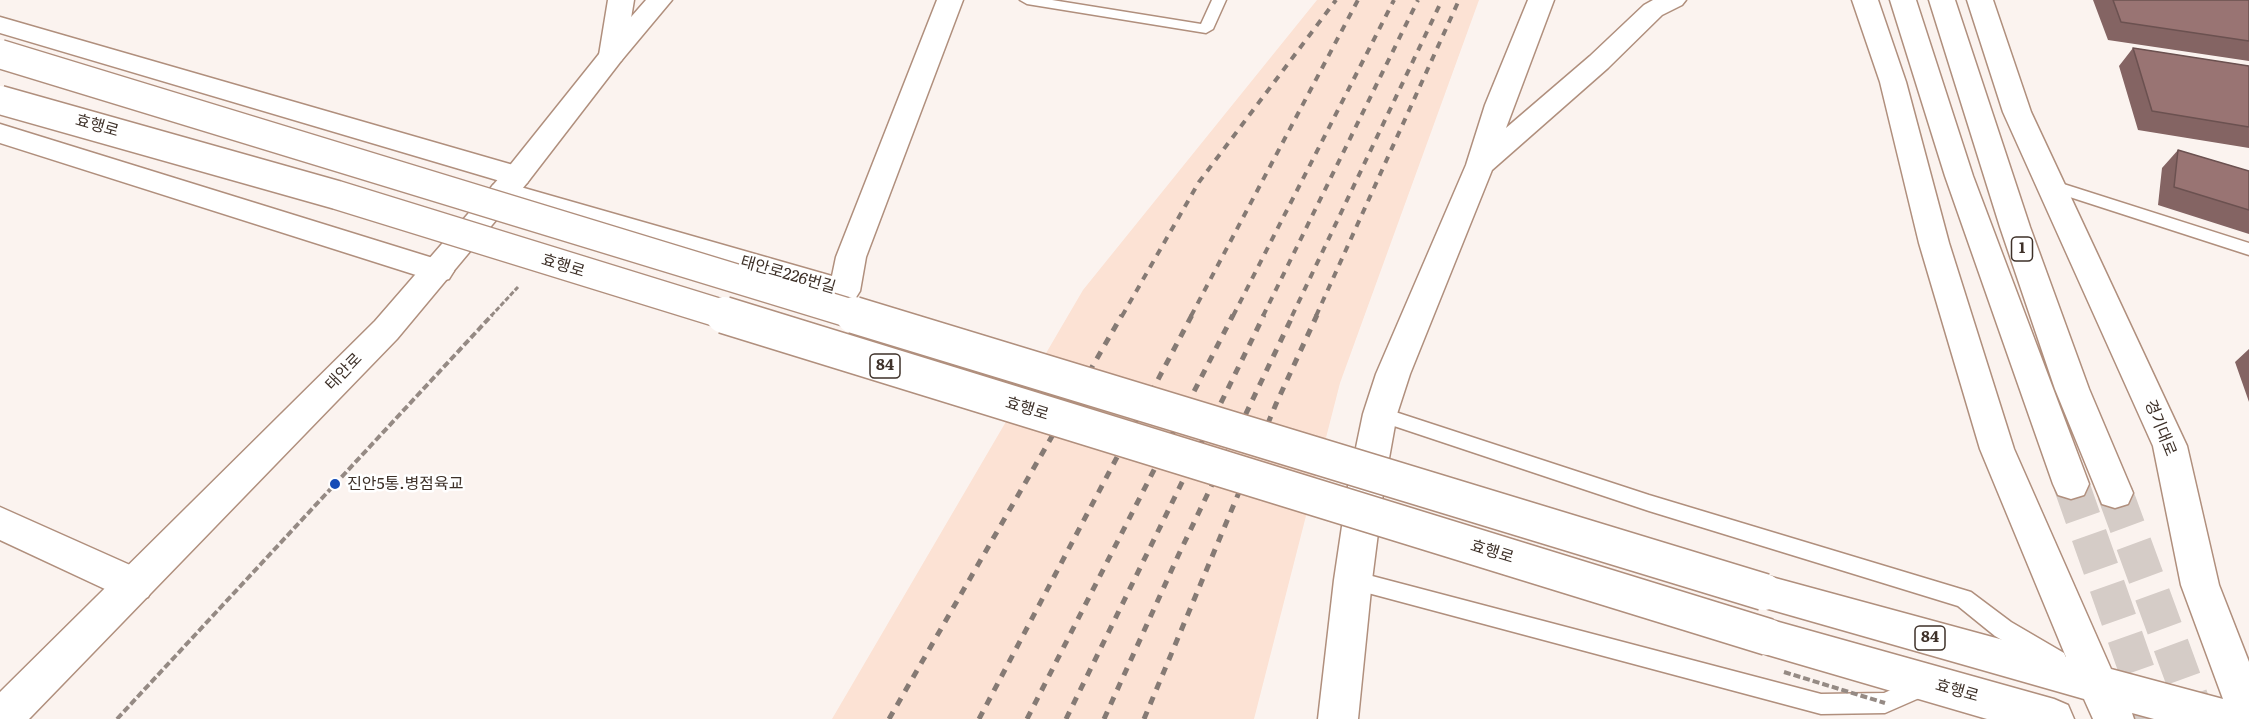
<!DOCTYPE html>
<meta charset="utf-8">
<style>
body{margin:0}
canvas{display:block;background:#fbf3ef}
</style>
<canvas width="2249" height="719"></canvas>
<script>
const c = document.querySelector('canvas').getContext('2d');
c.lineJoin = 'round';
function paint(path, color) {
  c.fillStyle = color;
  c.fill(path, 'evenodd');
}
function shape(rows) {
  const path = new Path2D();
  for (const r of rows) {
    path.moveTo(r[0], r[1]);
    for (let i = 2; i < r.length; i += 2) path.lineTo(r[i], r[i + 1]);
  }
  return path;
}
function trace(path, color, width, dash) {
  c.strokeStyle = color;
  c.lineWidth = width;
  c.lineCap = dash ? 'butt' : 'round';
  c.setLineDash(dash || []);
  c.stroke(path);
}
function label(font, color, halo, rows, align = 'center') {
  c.font = font + ' Literata,"Noto Sans KR",serif';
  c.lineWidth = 5;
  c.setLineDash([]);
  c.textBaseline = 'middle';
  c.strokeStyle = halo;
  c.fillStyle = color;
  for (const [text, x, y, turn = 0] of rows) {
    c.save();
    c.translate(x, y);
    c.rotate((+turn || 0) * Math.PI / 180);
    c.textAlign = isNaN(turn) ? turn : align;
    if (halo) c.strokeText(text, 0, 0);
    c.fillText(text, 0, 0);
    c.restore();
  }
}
const built = shape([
 [1317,0,1479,0,1340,383,1254,719,832,719,1083,290]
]);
const primaryTunnel = shape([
 [2071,484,2154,719],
 [2115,493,2198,719]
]);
const pathFar1 = shape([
 [491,316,518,287]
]);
const path = shape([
 [117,719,492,315]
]);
const lane = shape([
 [1020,0,1052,0,1201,24,1212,0,1226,0,1213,29,1206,33,1027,4,1020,0],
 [2051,180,2249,243,2249,255,2045,189,2043,185,2045,181,2051,180],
 [1380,407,1649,495,1971,592,2011,622,2064,653,2067,660,2064,667,2056,670,2048,667,1995,636,1958,606,1649,511,1373,419,1371,414,1373,409,1380,407],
 [1353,571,1821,694,1884,693,1925,675,1933,678,1936,685,1933,692,1885,713,1821,714,1353,589,1346,586,1343,580,1346,574,1353,571]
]);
const street = shape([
 [608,0,634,0,625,55,621,61,612,63,603,61,599,55,608,0],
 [937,0,963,0,866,257,860,291,855,299,844,302,493,199,488,192,493,185,503,182,832,276,836,257,937,0],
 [1528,0,1554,0,1506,128,1590,56,1644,5,1653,0,1686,0,1682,5,1662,15,1608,68,1492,170,1410,374,1397,414,1384,486,1372,580,1358,719,1318,719,1334,580,1348,486,1363,414,1376,374,1466,165,1485,105,1528,0],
 [0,507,148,573,154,585,148,597,135,602,122,597,0,540,0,507]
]);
const secondary = shape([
 [646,0,672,0,621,61,527,183,397,339,29,719,0,719,0,692,375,321,507,169,603,49,646,0]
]);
const primary = shape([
 [1852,0,1878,0,1906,82,1949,243,2014,449,2111,669,2223,699,2181,585,2153,446,2003,112,1967,0,1993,0,2031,112,2187,446,2219,585,2249,662,2249,719,2154,719,2132,713,2134,719,2093,719,2084,699,1751,604,1745,592,1751,580,1764,575,2066,657,1980,449,1919,243,1880,82,1852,0],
 [1890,0,1916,0,1973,176,2089,484,2084,495,2071,499,2058,495,2053,484,1945,176,1890,0],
 [1929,0,1955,0,2030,227,2089,389,2133,493,2128,504,2115,508,2102,504,2055,389,2000,227,1929,0],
 [0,17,527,169,531,176,527,183,517,186,0,33,0,17],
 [0,124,449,263,454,271,449,279,438,282,0,143,0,124],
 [1768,619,2054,699,2068,705,2074,719,1987,719,1768,655,1754,650,1748,637,1754,624,1768,619]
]);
const railFar1 = shape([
 [1122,316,1199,182,1336,0],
 [1191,316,1358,0],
 [1233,316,1394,0],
 [1263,316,1418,0],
 [1292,316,1442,0],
 [1316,316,1459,0]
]);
const rail = shape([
 [889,719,1122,315],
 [979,719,1192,315],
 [1027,719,1233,315],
 [1066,719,1264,315],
 [1104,719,1178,556,1293,315],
 [1144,719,1276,404,1317,315]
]);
const pathBridge = shape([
 [1784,672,1885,703]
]);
const primaryBridgeFar1 = shape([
 [0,54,859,316],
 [0,100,337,195,729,316]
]);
const primaryBridge = shape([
 [724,315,1768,637],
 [854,315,1764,592]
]);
const wall = shape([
 [2093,0,2249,0,2249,61,2108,40],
 [2133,48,2249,66,2249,148,2138,130,2119,66],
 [2178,150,2249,171,2249,234,2158,205,2162,168],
 [2249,349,2249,402,2235,362]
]);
const building = shape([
 [2113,0,2249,0,2249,41,2121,22,2113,0],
 [2133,48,2249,66,2249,127,2152,111,2133,48],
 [2178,150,2249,171,2249,210,2174,187,2178,150]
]);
const markers = [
 [335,484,6,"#144bb7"]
];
const shields = [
 [2022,249,21],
 [885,366,30],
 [1930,638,30]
];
const shieldNames = [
 ["1",2022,249],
 ["84",885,366],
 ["84",1930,638]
];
const streetNames = [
 ["효행로",97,126,16],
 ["효행로",563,266,17],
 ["태안로226번길",788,275,16],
 ["태안로",344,372,-46],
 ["효행로",1027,409,17],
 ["경기대로",2160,428,68],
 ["효행로",1492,552,17],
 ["효행로",1957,691,16]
];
const poiNames = [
 ["진안5통.병점육교",347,484]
];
paint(built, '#fce2d4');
trace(primaryTunnel, '#d5ccc7', 36, [36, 18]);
trace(lane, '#b08f7d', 3);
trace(street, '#b08f7d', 3);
trace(secondary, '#b08f7d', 3);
trace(primary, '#b08f7d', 3);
trace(pathFar1, '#958a84', 3, [5, 2]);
trace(path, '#958a84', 4, [7, 3]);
paint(lane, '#fff');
paint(street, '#fff');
paint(secondary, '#fff');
paint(primary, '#fff');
trace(railFar1, '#857a74', 4, [7, 7]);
trace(rail, '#857a74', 5, [8, 8]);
trace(primaryBridgeFar1, '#b08f7d', 31, []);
trace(primaryBridge, '#b08f7d', 39, []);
trace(pathBridge, '#958a84', 4, [7, 3]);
trace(primaryBridgeFar1, '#fff', 28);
trace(primaryBridge, '#fff', 36);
paint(wall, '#846463');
paint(building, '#997473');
trace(building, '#6b5150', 1.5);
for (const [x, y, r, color] of markers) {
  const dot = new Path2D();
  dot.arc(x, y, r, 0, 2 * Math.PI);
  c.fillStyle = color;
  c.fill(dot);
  trace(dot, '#fff', 2);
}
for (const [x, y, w] of shields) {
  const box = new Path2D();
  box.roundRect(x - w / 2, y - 12, w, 24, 4.5);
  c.fillStyle = '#fff';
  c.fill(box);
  trace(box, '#3e3129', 1.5);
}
label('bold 15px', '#3e3129', null, shieldNames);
label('16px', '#3e3129', '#fff', streetNames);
label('16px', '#3e3129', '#fff', poiNames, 'left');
</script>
